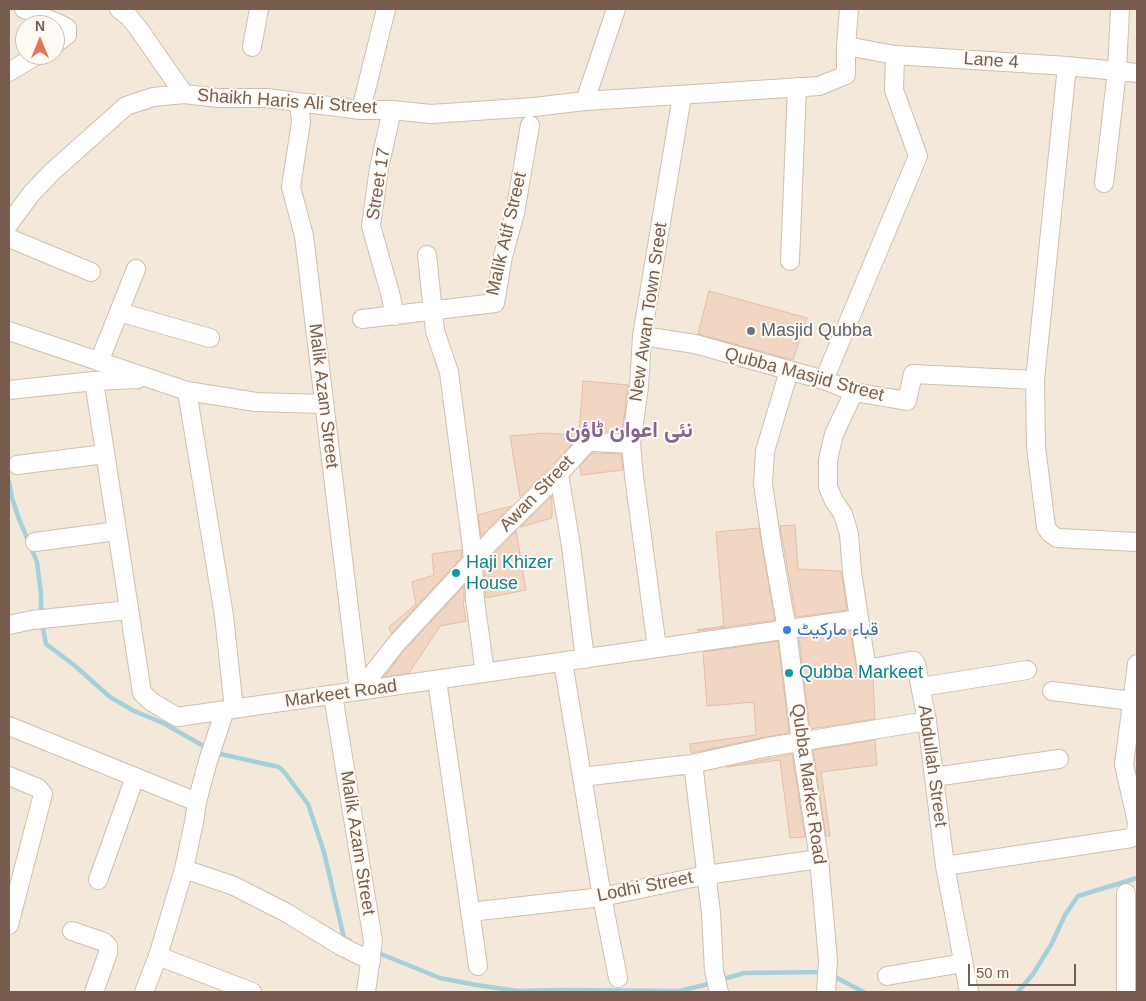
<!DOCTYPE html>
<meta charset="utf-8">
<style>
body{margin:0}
#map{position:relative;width:1146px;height:1001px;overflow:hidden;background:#fcf6ec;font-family:Arial,sans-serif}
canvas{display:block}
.frame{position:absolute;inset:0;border:10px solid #785d4e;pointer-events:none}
.north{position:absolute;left:15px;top:15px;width:50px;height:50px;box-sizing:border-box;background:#fffaf3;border:1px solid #c9bbb1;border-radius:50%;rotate:0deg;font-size:14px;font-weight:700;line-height:20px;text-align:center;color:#785d4e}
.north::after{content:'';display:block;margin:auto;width:18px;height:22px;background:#e37555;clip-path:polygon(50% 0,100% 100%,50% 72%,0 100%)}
.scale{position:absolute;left:968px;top:964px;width:108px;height:22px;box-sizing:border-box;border:2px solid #785d4e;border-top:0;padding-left:6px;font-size:15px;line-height:18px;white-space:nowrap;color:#785d4e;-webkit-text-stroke:4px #fffaf3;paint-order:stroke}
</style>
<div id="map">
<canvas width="1146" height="1001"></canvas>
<div class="frame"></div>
<div class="north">N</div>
<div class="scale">50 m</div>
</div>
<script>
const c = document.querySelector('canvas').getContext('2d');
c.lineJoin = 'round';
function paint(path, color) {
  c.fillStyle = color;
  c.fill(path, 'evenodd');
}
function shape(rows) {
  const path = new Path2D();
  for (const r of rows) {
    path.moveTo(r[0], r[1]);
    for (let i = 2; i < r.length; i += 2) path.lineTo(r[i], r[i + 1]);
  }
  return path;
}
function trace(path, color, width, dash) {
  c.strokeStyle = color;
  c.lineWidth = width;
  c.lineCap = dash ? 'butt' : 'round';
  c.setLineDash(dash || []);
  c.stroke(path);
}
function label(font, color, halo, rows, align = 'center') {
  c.font = font + ' Arial,Vazirmatn,sans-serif';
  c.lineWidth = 4;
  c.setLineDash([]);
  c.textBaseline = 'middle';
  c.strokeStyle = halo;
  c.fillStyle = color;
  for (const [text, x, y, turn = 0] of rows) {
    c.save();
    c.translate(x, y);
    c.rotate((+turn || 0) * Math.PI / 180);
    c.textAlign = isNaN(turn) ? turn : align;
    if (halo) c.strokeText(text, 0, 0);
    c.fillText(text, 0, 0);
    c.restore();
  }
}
const residential = shape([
 [9,9,1137,9,1137,992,9,992],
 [25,25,55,25,55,55,25,55]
]);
const stream = shape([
 [9,482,12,498,19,519,37,562,41,594,41,615],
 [42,623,46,644,74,665,110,697,134,711,163,723,207,748],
 [216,753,279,767,285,773,308,804,324,852,344,938,350,941],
 [376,952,440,978,476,985,518,991,560,990,679,991,713,983],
 [831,975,864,992],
 [720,980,744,973,824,972],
 [1018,992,1033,974,1051,945,1065,915,1078,896,1137,878]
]);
const building = shape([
 [709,291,807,318,793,360,698,334,709,291],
 [583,381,628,385,622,433,593,431,584,432,520,497,510,436,544,433,561,434,579,433,583,381],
 [592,453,621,454,623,470,581,475,580,467,592,453],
 [552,496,552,518,520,527,552,496],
 [511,506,481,536,478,515,511,506],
 [795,525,798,569,841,571,847,610,796,617,780,526,795,525],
 [759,528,775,620,698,631,697,630,724,626,716,532,759,528],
 [516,531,526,590,486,598,484,565,516,531],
 [461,550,462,557,391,634,389,627,416,604,412,582,434,575,432,554,461,550],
 [464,586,464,602,463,602,466,621,440,626,409,673,384,677,404,651,464,586],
 [850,631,857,670,860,673,865,677,873,678,875,719,810,729,799,638,850,631],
 [778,641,789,733,766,737,691,753,690,744,756,735,754,702,707,706,703,652,778,641],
 [875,740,877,765,821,772,830,836,826,836,813,750,875,740],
 [792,754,805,837,790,838,780,760,727,767,792,754]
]);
const minor = shape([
 [24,9,60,24,67,28,67,35,55,44],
 [119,9,129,17,138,28,184,94],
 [846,46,895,55,1067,66,1137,73],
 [252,47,259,9],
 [1067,66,1035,380,1036,447,1046,527,1050,533,1057,538,1137,542],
 [9,72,37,55],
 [585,101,616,9],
 [299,102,301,122,291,187,304,236,359,691],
 [361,110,386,9],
 [392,110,379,168,371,226,390,293,395,316],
 [1104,183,1117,71,1120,9],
 [9,224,31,194,52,172,126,106,153,97,184,94,218,98,266,98,361,110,392,110,431,114,534,107,585,101,819,86,846,75,846,46,849,9],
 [9,238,91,272],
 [427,255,435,331,449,372,472,548,475,600,485,673],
 [790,261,797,87],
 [119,312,210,338],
 [362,319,495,303,503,256,515,213,530,125],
 [9,331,187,391,256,402,324,404],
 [642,336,695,344,824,380,854,392,907,401,913,374,1035,380],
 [99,362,136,269],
 [789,371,765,451,763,484,772,545,787,630,801,742,819,859,828,960,826,992],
 [824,380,918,156,894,90,895,55],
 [94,381,142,693,152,702,177,717,859,619],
 [9,390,94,381,138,379],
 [187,391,224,616,234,709],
 [854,392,834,434,828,460,828,487,834,501,843,514,849,534,852,572,866,664,868,667,873,668,909,661,914,661,916,664,927,721,945,866,969,992],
 [17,465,105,454],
 [559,474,571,546,585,659],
 [35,542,117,531],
 [9,625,32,620,129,610],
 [657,648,634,476,631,444,639,387,642,336,682,96],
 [563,662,602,897,618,978],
 [437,680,478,966],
 [921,687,1027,670],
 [359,691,396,644,492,540,559,474,585,445,588,442,593,442,631,444],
 [1052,691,1132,701],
 [333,695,373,941,366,992],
 [9,726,197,802],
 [692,764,694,771,711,913,714,971,719,992],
 [9,776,38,788,43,794,9,925],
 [582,777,692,764,768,747,927,721],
 [934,777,1059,759],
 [945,866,1131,838,1136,832,1137,822,1124,765,1137,664],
 [184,869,234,886,285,912,341,946,371,961],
 [98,880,135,777],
 [1126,893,1126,992],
 [470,912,602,897,706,875,819,859],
 [72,931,104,942,108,946,108,953,94,992],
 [158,956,252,992],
 [887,976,963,963],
 [144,992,158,956,184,869,194,822,197,802,208,761,225,710]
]);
const markers = [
 [751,331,5,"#6b7280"],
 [456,573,5,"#0f9aa8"],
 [787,630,5,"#3f7fe0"],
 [789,673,5,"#0f9aa8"]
];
const streetNames = [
 ["Lane 4",991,61,4],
 ["Shaikh Haris Ali Street",287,102,4],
 ["Street 17",379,184,-81],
 ["Malik Atif Street",507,234,-77],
 ["New Awan Town Sreet",649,312,-82],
 ["Qubba Masjid Street",804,375,15],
 ["Malik Azam Street",323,396,83],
 ["Awan Street",537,494,-46],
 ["Markeet Road",341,694,-8],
 ["Abdullah Street",932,766,82],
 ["Qubba Market Road",808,784,82],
 ["Malik Azam Street",357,843,81],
 ["Lodhi Street",645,887,-11]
];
const worshipNames = [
 ["Masjid Qubba",761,331]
];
const cultureNames = [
 ["Haji Khizer",466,563],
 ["House",466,584],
 ["Qubba Markeet",799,673]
];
const shopNames = [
 ["قباء مارکیٹ",797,630]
];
const districtNames = [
 ["نئی اعوان ٹاؤن",629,431]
];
paint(residential, '#f4e8da');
trace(stream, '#a6d0d8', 4.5);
paint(building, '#f2d6c4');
trace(building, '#e4bda4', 1);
trace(minor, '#cfbeb0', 20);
trace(minor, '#fff', 18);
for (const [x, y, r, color] of markers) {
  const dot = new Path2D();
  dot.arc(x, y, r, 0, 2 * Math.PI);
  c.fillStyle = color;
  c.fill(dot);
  trace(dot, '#fffaf3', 2);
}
label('18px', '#785d4e', '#fffaf3', streetNames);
label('18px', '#5b616d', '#fffaf3', worshipNames, 'left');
label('18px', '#0d838f', '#fffaf3', cultureNames, 'left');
label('18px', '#366cbe', '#fffaf3', shopNames, 'left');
label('bold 22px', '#856693', '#fffaf3', districtNames);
</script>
